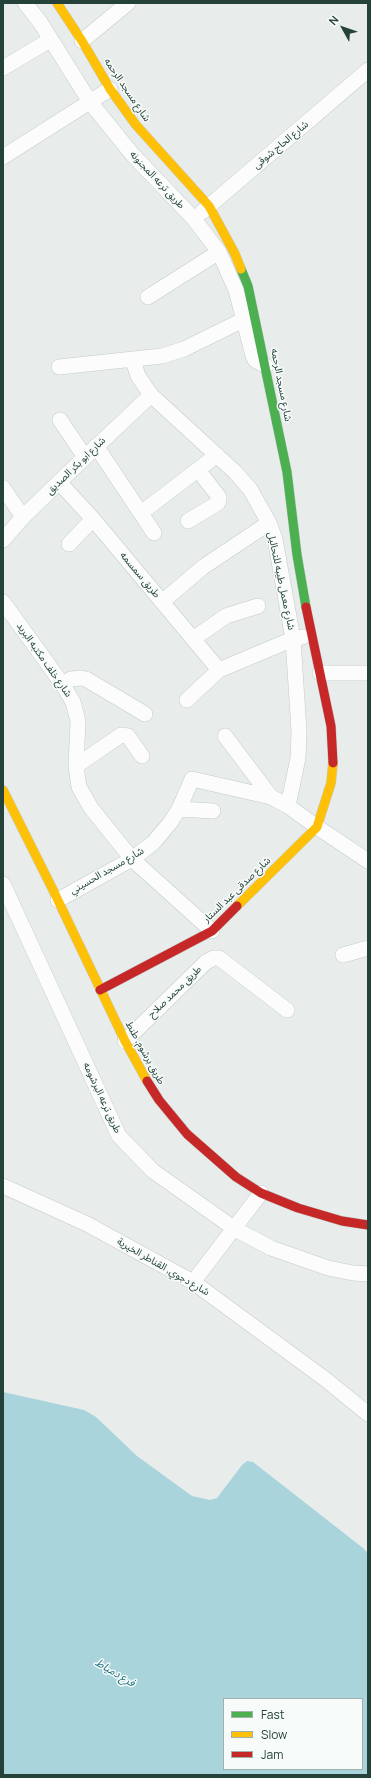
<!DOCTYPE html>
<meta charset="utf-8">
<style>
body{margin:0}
#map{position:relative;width:371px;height:1778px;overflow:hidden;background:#e8edeb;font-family:Manrope,sans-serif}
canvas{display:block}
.frame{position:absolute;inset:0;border:4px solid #24423a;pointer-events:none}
.legend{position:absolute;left:223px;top:1698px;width:140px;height:72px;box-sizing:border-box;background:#f7fbf9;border:1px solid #a3b1ad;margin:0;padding:5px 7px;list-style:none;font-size:12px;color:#24423a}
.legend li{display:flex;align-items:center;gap:8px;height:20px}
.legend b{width:20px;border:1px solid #a3b1ad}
.north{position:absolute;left:323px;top:8px;width:40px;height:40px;-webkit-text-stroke:3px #f7fbf9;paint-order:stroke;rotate:310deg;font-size:11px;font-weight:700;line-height:16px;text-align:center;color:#24423a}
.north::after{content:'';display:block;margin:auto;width:14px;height:18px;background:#24423a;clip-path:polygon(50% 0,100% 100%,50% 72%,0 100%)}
</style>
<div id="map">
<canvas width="371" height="1778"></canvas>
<div class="frame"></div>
<ul class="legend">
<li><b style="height:5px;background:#4caf50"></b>Fast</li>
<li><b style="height:5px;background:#ffc107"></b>Slow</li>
<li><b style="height:5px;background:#c62828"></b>Jam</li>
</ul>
<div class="north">N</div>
</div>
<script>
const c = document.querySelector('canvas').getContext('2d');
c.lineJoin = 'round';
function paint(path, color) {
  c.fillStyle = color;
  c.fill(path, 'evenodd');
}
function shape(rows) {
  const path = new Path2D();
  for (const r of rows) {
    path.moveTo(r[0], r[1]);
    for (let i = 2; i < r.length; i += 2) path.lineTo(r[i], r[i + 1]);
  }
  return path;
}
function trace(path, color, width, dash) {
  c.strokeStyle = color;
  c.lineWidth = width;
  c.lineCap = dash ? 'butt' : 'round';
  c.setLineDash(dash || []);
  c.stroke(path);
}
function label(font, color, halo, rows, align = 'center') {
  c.font = font + ' Manrope,"Noto Sans Arabic",sans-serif';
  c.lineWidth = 3;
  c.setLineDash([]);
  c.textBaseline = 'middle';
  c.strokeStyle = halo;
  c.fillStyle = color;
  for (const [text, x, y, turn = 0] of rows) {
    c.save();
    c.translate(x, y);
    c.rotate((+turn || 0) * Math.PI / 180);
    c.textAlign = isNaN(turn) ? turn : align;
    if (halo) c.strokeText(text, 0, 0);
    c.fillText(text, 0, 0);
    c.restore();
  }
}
const water = shape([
 [3,1392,84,1410,96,1417,137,1456,192,1496,210,1500,217,1498,242,1465,247,1461,253,1462,363,1548,368,1553,368,1775,3,1775],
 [224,1699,362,1699,362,1769,224,1769]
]);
const street = shape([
 [25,3,40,22,90,102,132,154,194,219,219,252,236,290,253,356,255,360,266,366],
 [82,41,128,3],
 [3,68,50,40],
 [3,157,110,89],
 [202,212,368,70],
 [148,297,219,252],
 [133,360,138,376,151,395,235,472,250,489,269,523,275,539,293,639,299,731,298,758,288,806],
 [59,367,162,356,184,349,243,320],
 [60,420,85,457],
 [96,446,154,533],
 [59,482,93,519,219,670],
 [3,488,23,517],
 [141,513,217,455],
 [188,521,218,503,219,500,219,497,198,470],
 [3,540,23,517,59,482,151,395],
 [69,544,93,519],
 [3,602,63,685,73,702,78,721,76,766,79,787,91,808,132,859,212,931],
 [162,602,203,567,269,523],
 [193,639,226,616,258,606],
 [320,673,368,673],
 [63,685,71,679,81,678,86,679,145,714],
 [187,700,219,670,293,639,303,637],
 [225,736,271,797],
 [76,766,121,735,128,736,142,756],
 [179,809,213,811],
 [3,884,119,1136,153,1171,235,1229,271,1248,328,1268,353,1273,368,1274],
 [58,900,132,859,153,843,170,823,179,809,192,779,271,797,288,806,317,827,368,861],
 [343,955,368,948],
 [125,1041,206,962,214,958,219,958,287,1010],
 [3,1186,87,1224,193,1282,325,1379,368,1414],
 [193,1282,261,1193]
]);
const fast = shape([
 [241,269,248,286,287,472,297,555,306,607]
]);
const slow = shape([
 [57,3,82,41,110,89,136,125,209,206,235,254,241,269],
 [3,790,54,892,125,1041,147,1081],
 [237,906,317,827,331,783,333,763]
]);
const jam = shape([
 [306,607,331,726,333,763],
 [100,990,212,931,237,906],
 [147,1081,159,1100,187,1134,236,1177,261,1193,298,1208,342,1221,368,1225]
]);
const streetNames = [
 ["شارع مسجد الرحمه",127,90,56],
 ["شارع الحاج شوقى",281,145,-40],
 ["طريق ترعه المجنونه",157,180,47],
 ["شارع مسجد الرحمه",281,385,79],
 ["شارع ابو بكر الصديق",76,466,-44],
 ["طريق سمسمه",140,575,50],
 ["شارع معمل طيبه للتحاليل",281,581,78],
 ["شارع خلف مكتبه البريد",44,660,55],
 ["شارع مسجد الحسيني",107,871,-30],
 ["شارع صدقى عبد الستار",237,890,-44],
 ["طريق محمد صلاح",175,992,-44],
 ["طريق برشوم, طنط",145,1053,61],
 ["طريق ترعه البرشومه",102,1098,65],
 ["شارع دجوي, القناطر الخيرية",163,1267,30]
];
const waterNames = [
 ["فرع دمياط",115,1673,31]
];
paint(water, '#a9d4db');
trace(street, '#c5cac8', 16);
trace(fast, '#c3cbc8', 10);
trace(slow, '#c3cbc8', 10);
trace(jam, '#c3cbc8', 10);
trace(street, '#fcfcfc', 15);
trace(fast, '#4caf50', 9);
trace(slow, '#ffc107', 9);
trace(jam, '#c62828', 9);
label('10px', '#24423a', '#f7fbf9', streetNames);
label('italic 11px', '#1c6f80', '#f7fbf9', waterNames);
</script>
